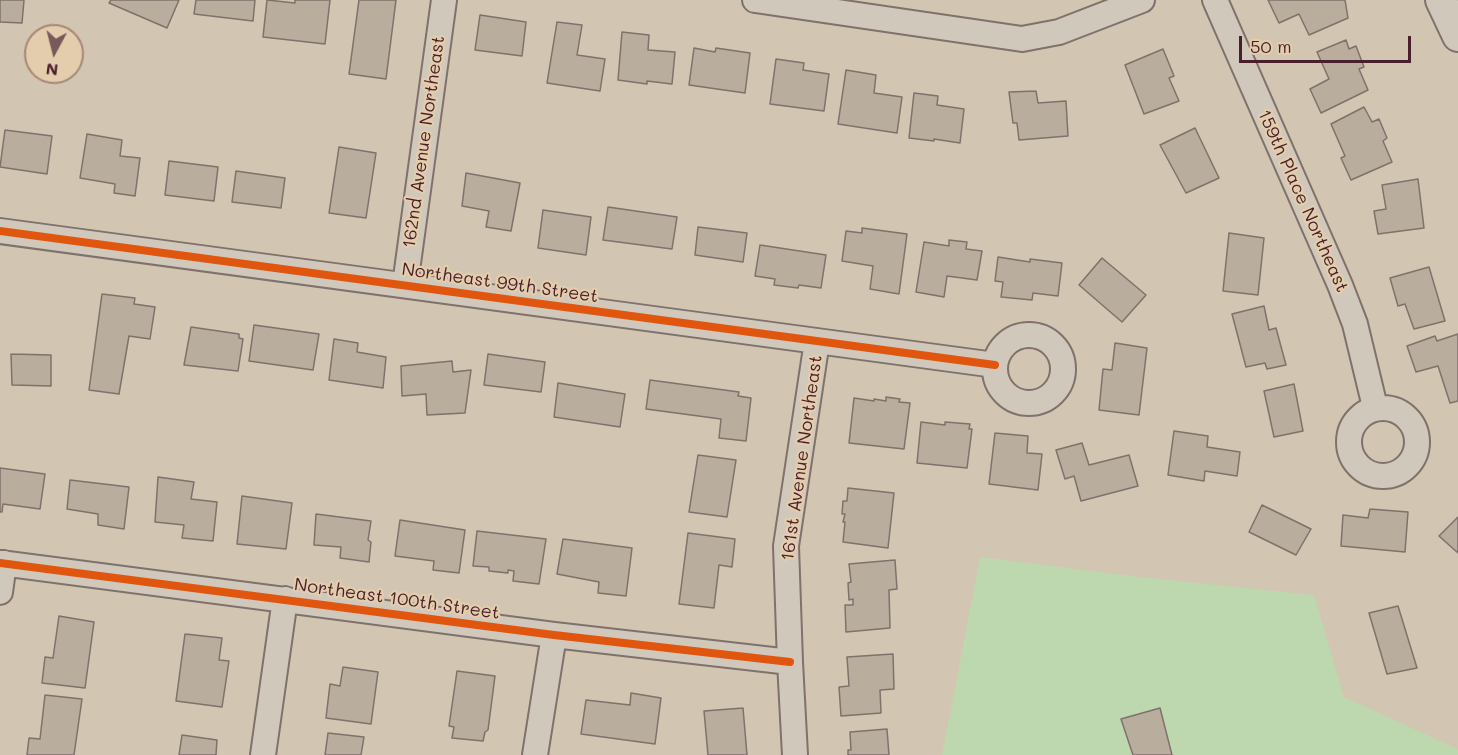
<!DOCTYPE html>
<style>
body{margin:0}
#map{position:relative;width:1458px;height:755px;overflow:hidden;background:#d2c5b1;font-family:Mali,sans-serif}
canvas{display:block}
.north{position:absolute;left:24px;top:24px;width:60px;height:60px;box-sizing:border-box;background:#e3cdac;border:2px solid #a68778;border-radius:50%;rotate:187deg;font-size:16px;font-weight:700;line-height:24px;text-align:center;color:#4a1f2b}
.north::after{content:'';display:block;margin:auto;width:21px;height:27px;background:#7a595a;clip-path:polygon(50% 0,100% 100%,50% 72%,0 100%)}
.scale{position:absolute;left:1239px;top:36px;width:172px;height:27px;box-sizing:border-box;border:3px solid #4a1f2b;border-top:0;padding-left:8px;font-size:18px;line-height:21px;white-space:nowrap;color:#4a1f2b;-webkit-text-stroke:4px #e3cdac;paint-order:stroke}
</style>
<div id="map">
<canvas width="1458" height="755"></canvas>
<div class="north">N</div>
<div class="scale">50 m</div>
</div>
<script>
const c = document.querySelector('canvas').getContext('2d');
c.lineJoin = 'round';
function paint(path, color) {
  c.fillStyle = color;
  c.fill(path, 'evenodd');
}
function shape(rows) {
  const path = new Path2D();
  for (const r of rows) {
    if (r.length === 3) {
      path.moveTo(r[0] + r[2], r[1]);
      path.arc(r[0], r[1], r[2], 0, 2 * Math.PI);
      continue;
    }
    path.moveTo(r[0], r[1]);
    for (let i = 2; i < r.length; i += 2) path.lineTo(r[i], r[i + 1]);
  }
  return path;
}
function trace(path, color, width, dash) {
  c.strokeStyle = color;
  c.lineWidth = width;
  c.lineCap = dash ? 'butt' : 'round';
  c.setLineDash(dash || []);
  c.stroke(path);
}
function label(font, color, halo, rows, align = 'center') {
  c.font = font + ' Mali,sans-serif';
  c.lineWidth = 4.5;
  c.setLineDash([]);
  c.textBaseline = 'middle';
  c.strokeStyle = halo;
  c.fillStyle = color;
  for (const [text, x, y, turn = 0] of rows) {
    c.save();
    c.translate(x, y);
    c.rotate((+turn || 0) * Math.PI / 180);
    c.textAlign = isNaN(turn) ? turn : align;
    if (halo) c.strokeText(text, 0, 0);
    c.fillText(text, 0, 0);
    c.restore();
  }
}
const green = shape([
 [980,557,1131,576,1314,595,1344,697,1458,749,1458,755,942,755]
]);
const building = shape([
 [0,0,24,0,22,23,0,22,0,0],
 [111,0,179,0,167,28,109,3,111,0],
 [196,0,255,0,253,21,194,14,196,0],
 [267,0,295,3,295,0,330,0,325,44,263,37,267,0],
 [359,0,396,0,386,79,349,74,359,0],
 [1268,0,1345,0,1348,18,1309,35,1299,14,1279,23,1268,0],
 [480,15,526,22,522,56,475,50,480,15],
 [557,22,582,25,577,55,605,59,600,91,547,83,557,22],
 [622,32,649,35,648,50,675,52,672,84,647,81,647,84,618,80,622,32],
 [1346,40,1349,49,1356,46,1364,67,1359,69,1368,90,1321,113,1310,89,1329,79,1317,52,1346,40],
 [694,48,715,52,716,48,750,53,745,93,689,85,694,48],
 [1163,49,1174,76,1169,78,1179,101,1144,114,1125,65,1163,49],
 [776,59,804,63,803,70,829,74,824,111,770,104,776,59],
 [846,70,876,75,874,93,902,97,897,133,838,124,846,70],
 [1036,91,1038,103,1066,101,1068,136,1019,140,1017,123,1013,123,1009,92,1036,91],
 [914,93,938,96,937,105,964,109,960,143,934,139,934,141,909,138,914,93],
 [1364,107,1372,122,1379,119,1387,138,1383,141,1392,162,1351,180,1341,158,1345,156,1331,124,1364,107],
 [1195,128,1219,178,1186,193,1160,145,1195,128],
 [5,130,52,136,47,174,0,167,5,130],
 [87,134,122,140,120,156,140,158,135,196,114,193,115,184,80,178,87,134],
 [339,147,376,153,366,218,329,213,339,147],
 [169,161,218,167,214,201,165,195,169,161],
 [236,171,285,178,281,208,232,202,236,171],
 [466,173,520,183,511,231,486,227,489,211,462,206,466,173],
 [1418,179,1424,228,1378,234,1374,211,1386,209,1382,185,1418,179],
 [608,207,677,217,672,249,603,240,608,207],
 [543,210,591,217,586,255,538,248,543,210],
 [698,227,747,233,743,262,695,255,698,227],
 [862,228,907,234,899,294,870,289,873,266,842,261,846,231,862,233,862,228],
 [1229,233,1264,238,1258,295,1223,291,1229,233],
 [949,240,967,242,966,249,982,251,977,280,947,276,944,297,916,292,924,242,949,246,949,240],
 [760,245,826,255,821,288,799,285,798,288,774,285,775,279,755,276,760,245],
 [998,257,1030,262,1030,259,1062,263,1058,296,1033,293,1032,300,1001,297,1003,282,995,281,998,257],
 [1102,258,1146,295,1122,322,1079,285,1102,258],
 [1429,267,1445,321,1414,329,1405,304,1398,306,1390,278,1429,267],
 [102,294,135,298,134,304,155,307,150,339,129,336,119,394,89,390,102,294],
 [1264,306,1269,330,1276,328,1286,365,1267,369,1265,363,1246,367,1232,314,1264,306],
 [254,325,319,334,313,370,249,361,254,325],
 [191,327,239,334,239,338,243,339,238,371,184,365,191,327],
 [1458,334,1458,401,1450,403,1438,366,1416,372,1407,346,1435,336,1437,341,1458,334],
 [334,339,358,343,357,352,386,357,383,388,329,380,334,339],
 [1115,343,1147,348,1139,415,1099,410,1103,369,1112,370,1115,343],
 [11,354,51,355,51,386,12,385,11,354],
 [488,354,545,362,541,392,484,385,488,354],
 [452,361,453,372,471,370,465,413,427,415,426,394,402,396,401,366,452,361],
 [650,380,739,392,738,396,751,398,746,441,719,438,721,419,646,409,650,380],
 [558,383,625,394,620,427,554,417,558,383],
 [1294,384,1303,431,1274,437,1264,391,1294,384],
 [886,397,900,399,899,402,910,403,904,449,849,443,854,398,874,401,874,399,886,401,886,397],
 [921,422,945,425,945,422,970,424,969,429,972,429,967,468,917,463,921,422],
 [1174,431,1208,436,1207,447,1240,452,1237,476,1205,471,1204,481,1168,475,1174,431],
 [995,433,1028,436,1027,453,1042,454,1038,490,989,484,995,433],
 [1082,443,1089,465,1129,455,1138,486,1081,501,1074,476,1065,479,1056,450,1082,443],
 [698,455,736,460,727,517,689,512,698,455],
 [0,468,45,474,40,509,3,504,2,512,0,512,0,468],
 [158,477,194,482,191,499,217,502,213,541,182,538,184,525,155,522,158,477],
 [70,480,129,487,124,529,98,525,98,514,67,509,70,480],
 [848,488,894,493,888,548,843,542,845,522,843,522,845,514,842,514,843,501,847,501,848,488],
 [242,496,292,503,286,549,237,544,242,496],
 [1262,505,1311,529,1296,555,1249,532,1262,505],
 [1370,509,1408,512,1405,552,1341,546,1343,515,1368,518,1370,509],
 [316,514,371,521,368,540,371,542,369,562,340,558,341,547,314,545,316,514],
 [1458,517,1458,553,1439,536,1458,517],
 [400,520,465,530,459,573,433,570,434,561,395,556,400,520],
 [477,531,546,539,539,584,513,581,514,571,508,570,508,573,489,571,489,567,473,566,477,531],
 [688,533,735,539,732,567,719,565,714,608,679,604,688,533],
 [563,539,632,548,626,596,598,593,599,582,557,574,563,539],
 [895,560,897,589,889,590,890,628,846,632,845,605,853,605,853,599,849,600,848,583,851,582,849,564,895,560],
 [1398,606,1417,668,1387,674,1369,613,1398,606],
 [59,616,94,622,85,688,42,683,45,657,53,658,59,616],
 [185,634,222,638,219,660,229,661,222,707,176,701,185,634],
 [893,654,894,689,880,690,881,713,841,716,839,687,849,686,847,657,893,654],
 [343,667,378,672,371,724,326,718,330,684,340,686,343,667],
 [457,671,495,676,488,730,485,732,483,741,452,738,454,727,449,726,457,671],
 [631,693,661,698,655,744,581,734,586,700,630,705,631,693],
 [45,695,82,699,74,755,27,755,29,738,40,739,45,695],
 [743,708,747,755,708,755,704,711,743,708],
 [1160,708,1172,755,1133,755,1121,719,1160,708],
 [887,729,889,755,848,755,848,750,851,750,850,732,887,729],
 [328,733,364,737,361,755,325,755,328,733],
 [182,735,217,740,216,755,179,755,182,735]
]);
const minor = shape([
 [755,0,1022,39,1059,32,1142,0],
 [1215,0,1340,285,1355,324,1375,407],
 [0,231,995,365],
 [405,285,444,0],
 [1029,369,34],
 [1383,442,34],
 [0,563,554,635,790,662],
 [0,592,4,563],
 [263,755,285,599],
 [535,755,554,635],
 [795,755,790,662,786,546,817,341]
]);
const major = shape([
 [1441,0,1458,36]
]);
const cycleway = shape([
 [0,231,995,365],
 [0,563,554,635,790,662]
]);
const streetNames = [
 ["162nd Avenue Northeast",424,142,-82],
 ["159th Place Northeast",1303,201,66],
 ["Northeast 99th Street",500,283,8],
 ["161st Avenue Northeast",802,458,-82],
 ["Northeast 100th Street",397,599,8]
];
paint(green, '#bdd7ae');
paint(building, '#b9ad9d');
trace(building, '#80716b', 1.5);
trace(minor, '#80716b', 28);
trace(major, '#80716b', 34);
trace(minor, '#d1c8bc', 24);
trace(major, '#d1c8bc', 30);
trace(cycleway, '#e0560e', 8);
label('18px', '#4a1f2b', '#e3cdac', streetNames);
</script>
